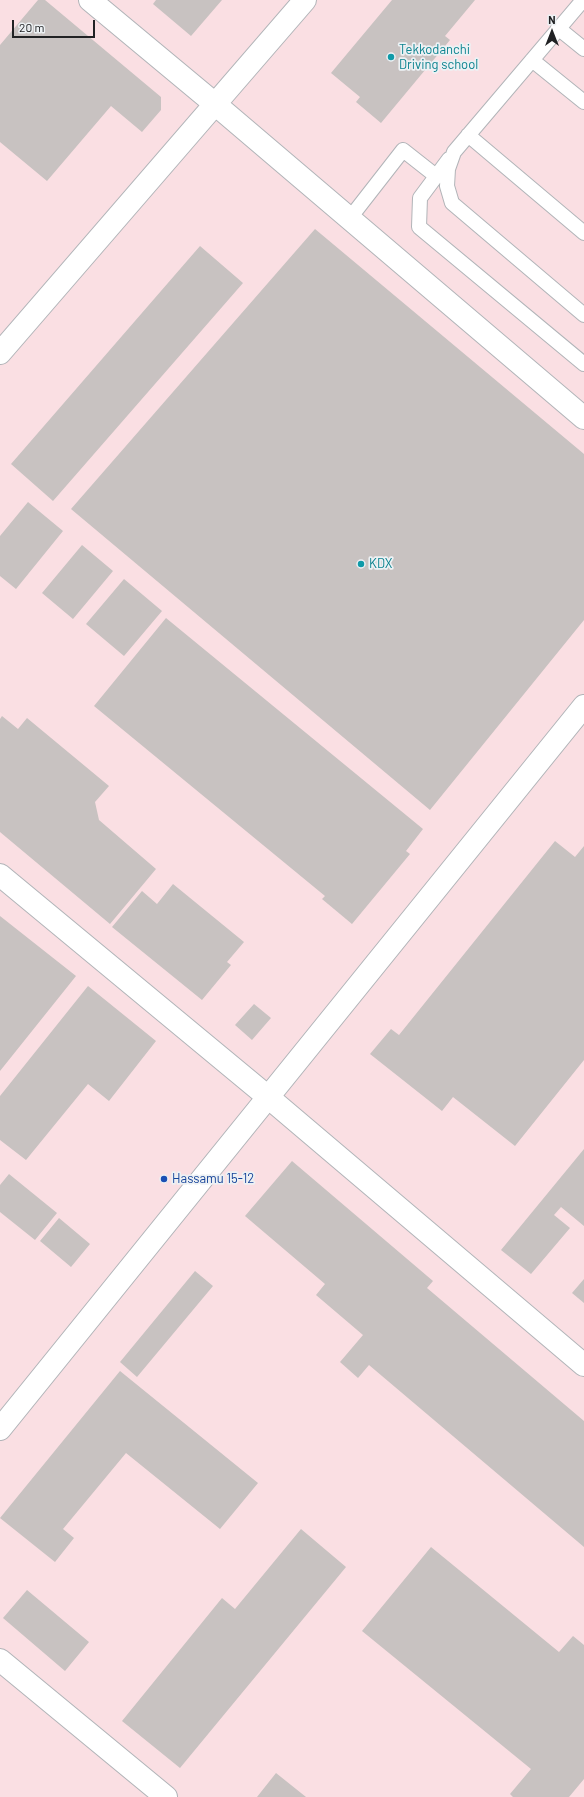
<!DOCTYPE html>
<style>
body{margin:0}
#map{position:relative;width:584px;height:1797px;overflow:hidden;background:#edf1f4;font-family:Barlow,sans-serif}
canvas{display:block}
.north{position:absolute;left:532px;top:12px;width:40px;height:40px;-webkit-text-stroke:3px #edf1f4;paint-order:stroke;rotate:0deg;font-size:11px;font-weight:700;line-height:16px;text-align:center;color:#212224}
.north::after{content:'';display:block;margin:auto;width:14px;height:18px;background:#212224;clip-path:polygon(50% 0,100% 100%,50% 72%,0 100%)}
.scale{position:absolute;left:12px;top:20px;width:83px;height:18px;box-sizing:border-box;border:2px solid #212224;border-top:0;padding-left:5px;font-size:12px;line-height:14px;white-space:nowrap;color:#212224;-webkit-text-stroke:3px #edf1f4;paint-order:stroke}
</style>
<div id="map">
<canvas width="584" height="1797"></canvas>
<div class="north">N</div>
<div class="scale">20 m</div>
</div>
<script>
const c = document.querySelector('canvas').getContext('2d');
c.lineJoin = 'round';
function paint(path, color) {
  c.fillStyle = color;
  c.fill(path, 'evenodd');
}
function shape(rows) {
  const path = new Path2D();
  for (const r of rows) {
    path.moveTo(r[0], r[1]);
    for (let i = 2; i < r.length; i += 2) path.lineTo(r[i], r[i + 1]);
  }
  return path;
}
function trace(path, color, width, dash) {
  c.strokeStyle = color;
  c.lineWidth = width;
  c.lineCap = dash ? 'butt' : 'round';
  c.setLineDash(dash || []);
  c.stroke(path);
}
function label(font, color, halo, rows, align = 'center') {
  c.font = font + ' Barlow,sans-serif';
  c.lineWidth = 3.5;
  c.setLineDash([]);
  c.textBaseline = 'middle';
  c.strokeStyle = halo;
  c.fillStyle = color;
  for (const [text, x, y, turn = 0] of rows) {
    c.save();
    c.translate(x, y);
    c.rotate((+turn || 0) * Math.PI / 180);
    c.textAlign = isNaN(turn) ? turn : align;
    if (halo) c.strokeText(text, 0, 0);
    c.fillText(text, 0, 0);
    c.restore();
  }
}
const industrial = shape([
 [0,0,584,0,584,1797,0,1797]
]);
const building = shape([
 [38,0,45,0,161,97,161,110,142,132,111,106,47,181,0,142,0,45],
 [156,0,222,0,191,36,153,4],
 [392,0,475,0,445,36,450,40,381,123,356,102,360,97,331,73],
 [315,229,584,454,584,620,430,810,71,509],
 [200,246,243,283,53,501,11,464],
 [28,502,63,531,16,589,0,576,0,536],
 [82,545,113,571,73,619,42,593],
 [124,579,162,611,124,656,86,624],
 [166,618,423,829,406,851,410,854,352,924,322,899,325,896,94,706],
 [2,716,18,729,27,718,109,786,95,802,99,820,156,869,110,924,0,832,0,719],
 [555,841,575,857,584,846,584,1060,515,1146,453,1097,442,1111,370,1054,391,1029,399,1035],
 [173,884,244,942,227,962,231,965,202,1000,112,927,142,891,157,904],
 [0,916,76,976,0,1071],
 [88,986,156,1041,109,1101,88,1084,26,1160,0,1140,0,1096],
 [254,1004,271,1018,252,1040,235,1025],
 [584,1149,584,1226,561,1207,554,1215,570,1228,531,1274,501,1250],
 [292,1161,433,1281,427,1288,584,1421,584,1547,369,1365,358,1378,340,1362,363,1335,316,1295,325,1284,245,1216],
 [9,1174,57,1213,35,1240,0,1212,0,1185],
 [59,1218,90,1244,71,1267,40,1241],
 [195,1271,213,1286,137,1377,120,1362],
 [584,1279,584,1303,572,1293],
 [120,1371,258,1483,220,1529,126,1453,63,1529,74,1538,55,1562,0,1518],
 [301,1529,346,1567,180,1768,122,1721,222,1598,235,1609],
 [431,1547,559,1652,573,1636,584,1645,584,1779,569,1797,513,1797,510,1794,531,1769,362,1631],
 [27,1590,89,1642,65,1671,3,1618],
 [276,1773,306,1797,257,1797]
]);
const service = shape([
 [583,0,454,152,448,169,447,186,452,203,584,315],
 [558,28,584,49],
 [532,60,584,102],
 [468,135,584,233],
 [449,159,420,198,419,227,584,364],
 [350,218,403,150,436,176]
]);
const minor = shape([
 [90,0,215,104,584,418],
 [0,353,305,0],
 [0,875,268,1097,584,1365],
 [0,1660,166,1797]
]);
const tertiary = shape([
 [0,1429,584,706]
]);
const markers = [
 [391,57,4,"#0f9aa8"],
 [361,564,4,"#0f9aa8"],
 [164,1179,4,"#1a4fb4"]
];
const cultureNames = [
 ["Tekkodanchi",399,50],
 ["Driving school",399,65],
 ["KDX",369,564]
];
const transitNames = [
 ["Hassamu 15-12",172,1179]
];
paint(industrial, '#fadfe3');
paint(building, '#c8c2c1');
trace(service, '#b1b4b8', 16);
trace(minor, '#b1b4b8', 24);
trace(tertiary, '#b1b4b8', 24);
trace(service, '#fff', 14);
trace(minor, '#fff', 22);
trace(tertiary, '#fff', 22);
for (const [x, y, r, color] of markers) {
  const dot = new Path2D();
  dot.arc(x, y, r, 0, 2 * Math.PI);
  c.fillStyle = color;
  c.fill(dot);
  trace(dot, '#edf1f4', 1.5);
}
label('13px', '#0d838f', '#edf1f4', cultureNames, 'left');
label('13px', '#164399', '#edf1f4', transitNames, 'left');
</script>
